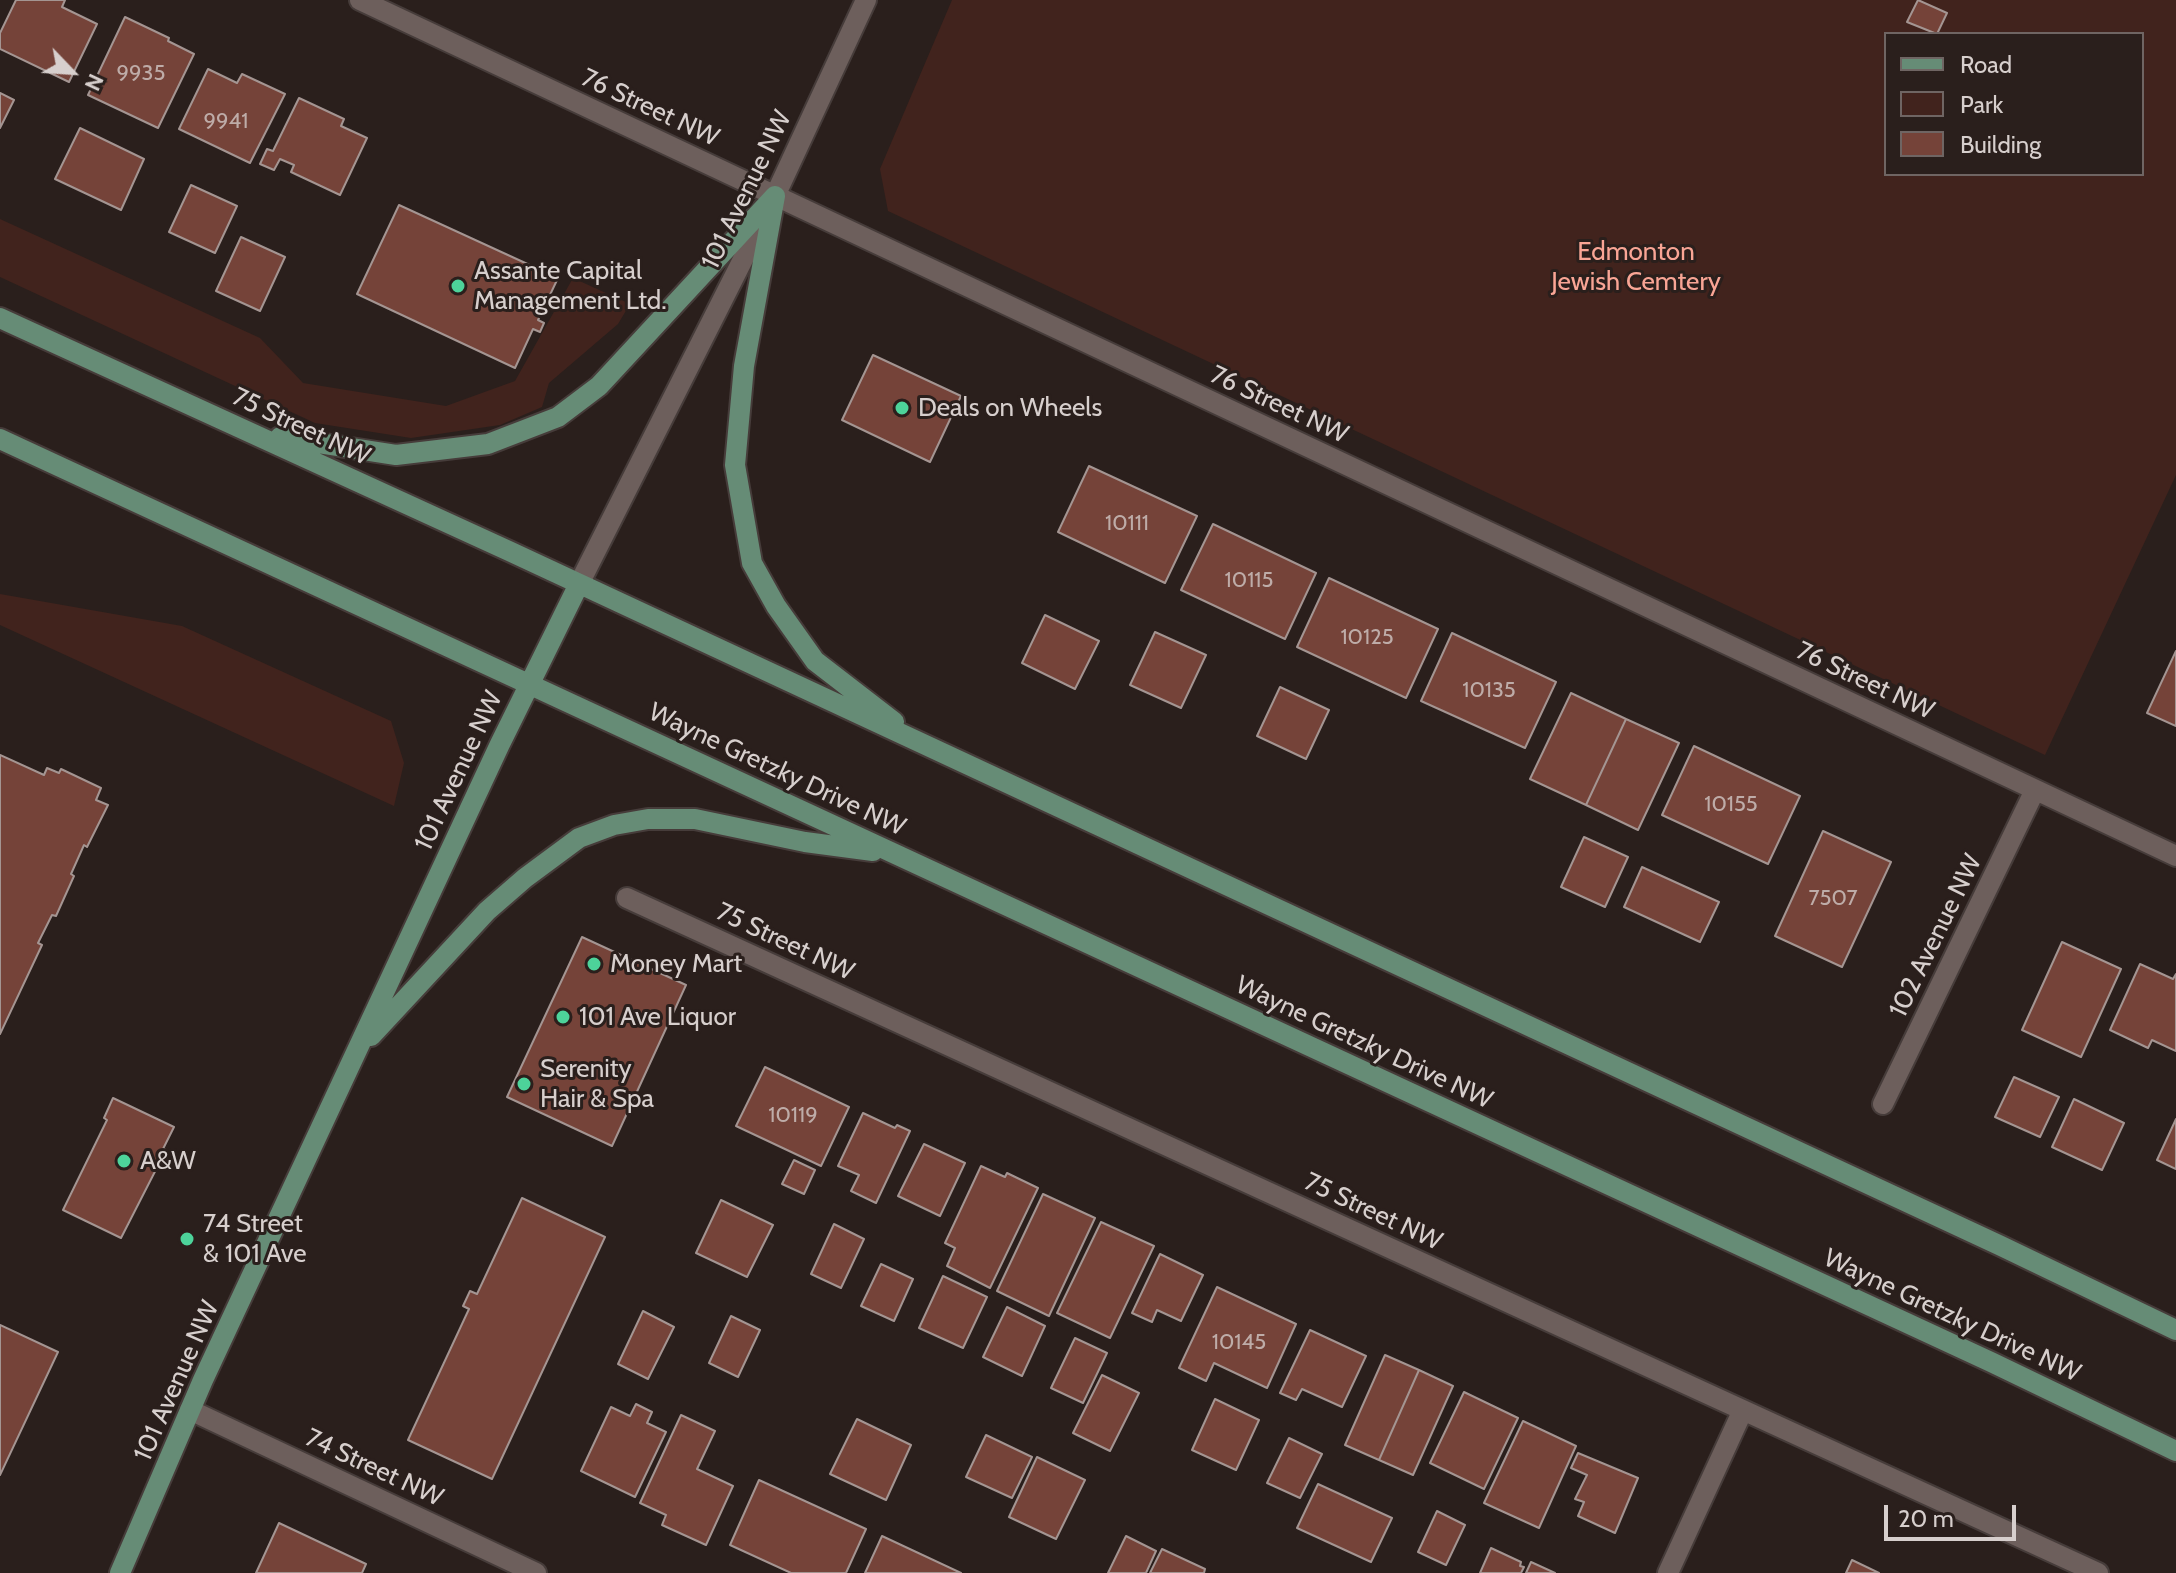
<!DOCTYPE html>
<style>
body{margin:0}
#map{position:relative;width:2176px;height:1573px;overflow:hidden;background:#2a1f1c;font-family:Cabin,sans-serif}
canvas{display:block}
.legend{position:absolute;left:1884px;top:32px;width:260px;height:144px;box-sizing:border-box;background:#2a1f1c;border:2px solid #6f6563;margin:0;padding:10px 14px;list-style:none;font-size:24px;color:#d7cfcd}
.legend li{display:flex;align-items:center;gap:16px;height:40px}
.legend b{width:40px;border:2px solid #6f6563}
.north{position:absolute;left:32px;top:32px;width:80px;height:80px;-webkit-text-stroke:6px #2a1f1c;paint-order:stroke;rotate:115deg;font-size:22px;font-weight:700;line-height:32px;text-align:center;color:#d7cfcd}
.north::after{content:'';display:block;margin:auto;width:28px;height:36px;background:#d7cfcd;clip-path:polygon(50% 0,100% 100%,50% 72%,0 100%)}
.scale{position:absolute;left:1884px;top:1505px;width:132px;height:36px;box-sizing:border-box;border:4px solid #d7cfcd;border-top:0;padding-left:10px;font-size:24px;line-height:28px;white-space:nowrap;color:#d7cfcd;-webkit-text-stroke:6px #2a1f1c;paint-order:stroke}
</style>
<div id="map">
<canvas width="2176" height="1573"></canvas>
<ul class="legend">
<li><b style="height:10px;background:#668c76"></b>Road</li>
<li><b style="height:22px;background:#41231d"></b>Park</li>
<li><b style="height:22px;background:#754339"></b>Building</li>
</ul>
<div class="north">N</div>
<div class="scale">20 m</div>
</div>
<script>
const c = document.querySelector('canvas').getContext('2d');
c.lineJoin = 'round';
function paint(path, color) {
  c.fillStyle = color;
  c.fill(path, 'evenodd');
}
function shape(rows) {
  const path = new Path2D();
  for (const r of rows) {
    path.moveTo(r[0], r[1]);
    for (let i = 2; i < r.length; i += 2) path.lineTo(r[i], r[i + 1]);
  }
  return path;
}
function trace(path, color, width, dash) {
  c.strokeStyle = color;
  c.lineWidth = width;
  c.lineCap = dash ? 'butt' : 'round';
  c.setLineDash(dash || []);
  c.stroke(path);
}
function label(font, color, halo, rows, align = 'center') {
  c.font = font + ' Cabin,sans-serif';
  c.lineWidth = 6;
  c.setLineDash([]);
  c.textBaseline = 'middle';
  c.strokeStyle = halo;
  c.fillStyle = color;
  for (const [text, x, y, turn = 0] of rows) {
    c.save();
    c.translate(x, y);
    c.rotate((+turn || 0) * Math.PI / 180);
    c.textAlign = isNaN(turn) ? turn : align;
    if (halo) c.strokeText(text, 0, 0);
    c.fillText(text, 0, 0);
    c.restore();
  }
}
const green = shape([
 [952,0,2176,0,2176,475,2045,755,888,211,880,169],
 [1886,34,2142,34,2142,174,1886,174],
 [0,219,260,338,303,383,446,406,515,381,573,278,630,304,618,324,549,383,542,407,500,425,411,438,315,423,0,277],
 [0,594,182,626,391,721,404,763,394,806,0,625]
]);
const building = shape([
 [16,0,65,0,62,7,97,24,69,82,0,49,0,33,16,0],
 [1918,0,1947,13,1937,34,1907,22,1918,0],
 [125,17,169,38,168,41,194,54,158,128,88,95,125,17],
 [208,69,237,83,242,74,285,94,250,163,179,129,208,69],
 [0,93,14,100,0,128,0,93],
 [299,98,344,119,341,126,367,138,340,195,291,172,294,165,280,159,274,170,260,164,267,149,273,151,299,98],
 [80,128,144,159,121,210,55,179,80,128],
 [191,185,237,206,215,253,169,232,191,185],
 [399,205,558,278,538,320,544,323,540,332,533,329,515,368,357,294,399,205],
 [241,237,285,257,260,311,216,291,241,237],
 [873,355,961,396,930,462,842,420,873,355],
 [1089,466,1197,516,1165,583,1058,532,1089,466],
 [1213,524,1316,573,1285,639,1181,590,1213,524],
 [1329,578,1438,629,1406,698,1297,647,1329,578],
 [1045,615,1099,641,1075,689,1022,663,1045,615],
 [1155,632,1206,655,1181,708,1130,685,1155,632],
 [1452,633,1556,682,1525,748,1421,701,1452,633],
 [2176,651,2176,726,2147,713,2176,651],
 [1280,687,1329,710,1306,759,1257,736,1280,687],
 [1571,693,1626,719,1586,805,1530,779,1571,693],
 [1626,719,1679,743,1638,830,1586,805,1626,719],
 [1694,746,1800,796,1768,864,1662,815,1694,746],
 [0,755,44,775,47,768,59,773,61,769,101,788,96,800,108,805,87,847,84,845,71,874,74,876,56,916,52,915,38,943,42,945,0,1034,0,755],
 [1823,831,1891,862,1842,967,1775,936,1823,831],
 [1584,837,1628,857,1605,907,1561,887,1584,837],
 [1642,867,1719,902,1700,942,1624,907,1642,867],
 [582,937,686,985,612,1146,507,1097,582,937],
 [2062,942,2121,969,2081,1057,2022,1030,2062,942],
 [2140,964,2173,979,2176,974,2176,1051,2152,1040,2148,1048,2110,1030,2140,964],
 [765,1067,849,1107,821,1166,736,1126,765,1067],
 [2014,1077,2059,1097,2040,1137,1995,1117,2014,1077],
 [113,1098,174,1127,163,1149,166,1150,121,1238,63,1210,107,1120,104,1118,113,1098],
 [2074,1099,2124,1123,2102,1170,2052,1147,2074,1099],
 [863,1113,895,1128,897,1125,910,1131,876,1203,851,1191,859,1175,838,1166,863,1113],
 [2176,1119,2176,1169,2157,1160,2176,1119],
 [924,1144,965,1163,940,1216,898,1196,924,1144],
 [794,1160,815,1170,804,1194,782,1184,794,1160],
 [981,1166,1005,1177,1007,1173,1038,1188,990,1288,947,1266,955,1248,945,1243,981,1166],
 [1043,1194,1095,1218,1049,1316,997,1291,1043,1194],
 [522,1198,605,1237,492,1479,408,1440,469,1309,463,1306,470,1291,477,1294,522,1198],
 [721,1200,773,1225,747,1277,696,1253,721,1200],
 [1101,1222,1154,1246,1110,1338,1057,1313,1101,1222],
 [834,1224,864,1239,841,1288,811,1274,834,1224],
 [1160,1254,1203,1275,1181,1321,1157,1310,1152,1322,1132,1313,1160,1254],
 [881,1264,913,1279,894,1321,861,1306,881,1264],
 [943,1276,987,1297,963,1348,919,1328,943,1276],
 [1217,1287,1296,1324,1267,1388,1214,1363,1206,1381,1179,1368,1217,1287],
 [1007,1307,1045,1326,1022,1376,983,1357,1007,1307],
 [643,1311,674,1327,648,1379,618,1364,643,1311],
 [731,1316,760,1330,738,1377,709,1363,731,1316],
 [0,1325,58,1352,0,1475,0,1325],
 [1310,1330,1366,1356,1342,1407,1302,1389,1296,1400,1280,1393,1310,1330],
 [1075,1338,1107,1353,1083,1403,1051,1388,1075,1338],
 [1385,1355,1419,1370,1379,1460,1345,1445,1385,1355],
 [1419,1370,1453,1386,1413,1475,1379,1460,1419,1370],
 [1102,1375,1139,1393,1110,1451,1073,1433,1102,1375],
 [1464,1392,1518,1418,1484,1489,1430,1463,1464,1392],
 [1215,1399,1259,1420,1236,1470,1192,1450,1215,1399],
 [636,1404,652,1412,647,1423,666,1432,635,1497,581,1471,611,1407,630,1416,636,1404],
 [681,1415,715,1431,697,1469,733,1486,706,1545,662,1525,666,1515,640,1503,681,1415],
 [857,1419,911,1445,886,1500,830,1474,857,1419],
 [1523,1421,1576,1446,1539,1528,1484,1503,1523,1421],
 [986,1435,1032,1457,1012,1498,966,1477,986,1435],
 [1289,1438,1322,1454,1300,1498,1267,1483,1289,1438],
 [1578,1453,1638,1478,1615,1533,1578,1516,1584,1502,1575,1499,1587,1475,1571,1468,1578,1453],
 [1037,1457,1085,1480,1056,1539,1009,1517,1037,1457],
 [759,1480,866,1529,846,1573,791,1573,730,1545,759,1480],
 [1318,1484,1392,1518,1371,1562,1297,1528,1318,1484],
 [1437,1511,1465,1525,1446,1565,1418,1552,1437,1511],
 [279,1523,366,1564,362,1573,256,1573,279,1523],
 [882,1536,961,1573,865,1573,882,1536],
 [1126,1536,1156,1551,1146,1573,1108,1573,1126,1536],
 [1491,1548,1521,1562,1520,1566,1524,1567,1521,1573,1480,1573,1491,1548],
 [1162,1549,1205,1569,1204,1573,1150,1573,1162,1549],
 [1852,1560,1879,1573,1846,1573,1852,1560],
 [1531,1562,1555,1573,1526,1573,1531,1562]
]);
const minor = shape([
 [360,0,2176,856],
 [579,584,775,196,866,0],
 [627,898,2098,1573],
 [1883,1104,2035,790],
 [190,1410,536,1573],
 [1668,1573,1743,1410]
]);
const major = shape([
 [775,196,744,366,735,465,752,563,776,606,815,661,894,722],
 [0,318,509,551,1999,1245,2176,1330],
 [280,437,396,455,488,444,558,417,599,386,775,196],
 [0,439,1991,1362,2176,1451],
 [371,1036,487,911,525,878,579,838,614,825,648,819,695,819,805,842,873,851],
 [120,1573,203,1380,500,744,579,584]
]);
const markers = [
 [458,286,8,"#4dd39a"],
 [902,408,8,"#4dd39a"],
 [594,964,8,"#4dd39a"],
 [563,1017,8,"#4dd39a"],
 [524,1084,8,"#4dd39a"],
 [124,1161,8,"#4dd39a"],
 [187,1239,8,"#4dd39a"]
];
const numberNames = [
 ["9935",141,74],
 ["9941",226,122],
 ["10111",1127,524],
 ["10115",1249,581],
 ["10125",1367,638],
 ["10135",1489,691],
 ["10155",1731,805],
 ["7507",1833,899],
 ["10119",793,1116],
 ["10145",1239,1343]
];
const streetNames = [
 ["76 Street NW",650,108,25],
 ["101 Avenue NW",747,190,-64],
 ["76 Street NW",1279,405,25],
 ["75 Street NW",301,427,25],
 ["76 Street NW",1865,681,25],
 ["Wayne Gretzky Drive NW",777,770,25],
 ["101 Avenue NW",459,771,-65],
 ["102 Avenue NW",1936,936,-64],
 ["75 Street NW",785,942,25],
 ["Wayne Gretzky Drive NW",1364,1043,25],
 ["75 Street NW",1373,1212,25],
 ["Wayne Gretzky Drive NW",1952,1316,25],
 ["101 Avenue NW",177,1381,-66],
 ["74 Street NW",374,1468,25]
];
const parkNames = [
 ["Edmonton",1636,252],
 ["Jewish Cemtery",1636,282]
];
const poiNames = [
 ["Assante Capital",474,271],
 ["Management Ltd.",474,301],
 ["Deals on Wheels",918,408],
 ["Money Mart",610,964],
 ["101 Ave Liquor",579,1017],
 ["Serenity",540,1069],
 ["Hair & Spa",540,1099],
 ["A&W",140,1161],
 ["74 Street",203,1224],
 ["& 101 Ave",203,1254]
];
paint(green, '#41231d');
paint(building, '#754339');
trace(building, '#a49592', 2);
trace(minor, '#463c3a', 24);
trace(major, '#463c3a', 24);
trace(minor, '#6d5f5c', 20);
trace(major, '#668c76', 20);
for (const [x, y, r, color] of markers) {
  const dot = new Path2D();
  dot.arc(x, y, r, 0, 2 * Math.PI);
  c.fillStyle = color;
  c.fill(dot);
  trace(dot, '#2a1f1c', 3);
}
label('22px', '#beaca8', null, numberNames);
label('26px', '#d7cfcd', '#2a1f1c', streetNames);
label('26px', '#f9a595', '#2a1f1c', parkNames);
label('26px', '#d7cfcd', '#2a1f1c', poiNames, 'left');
</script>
